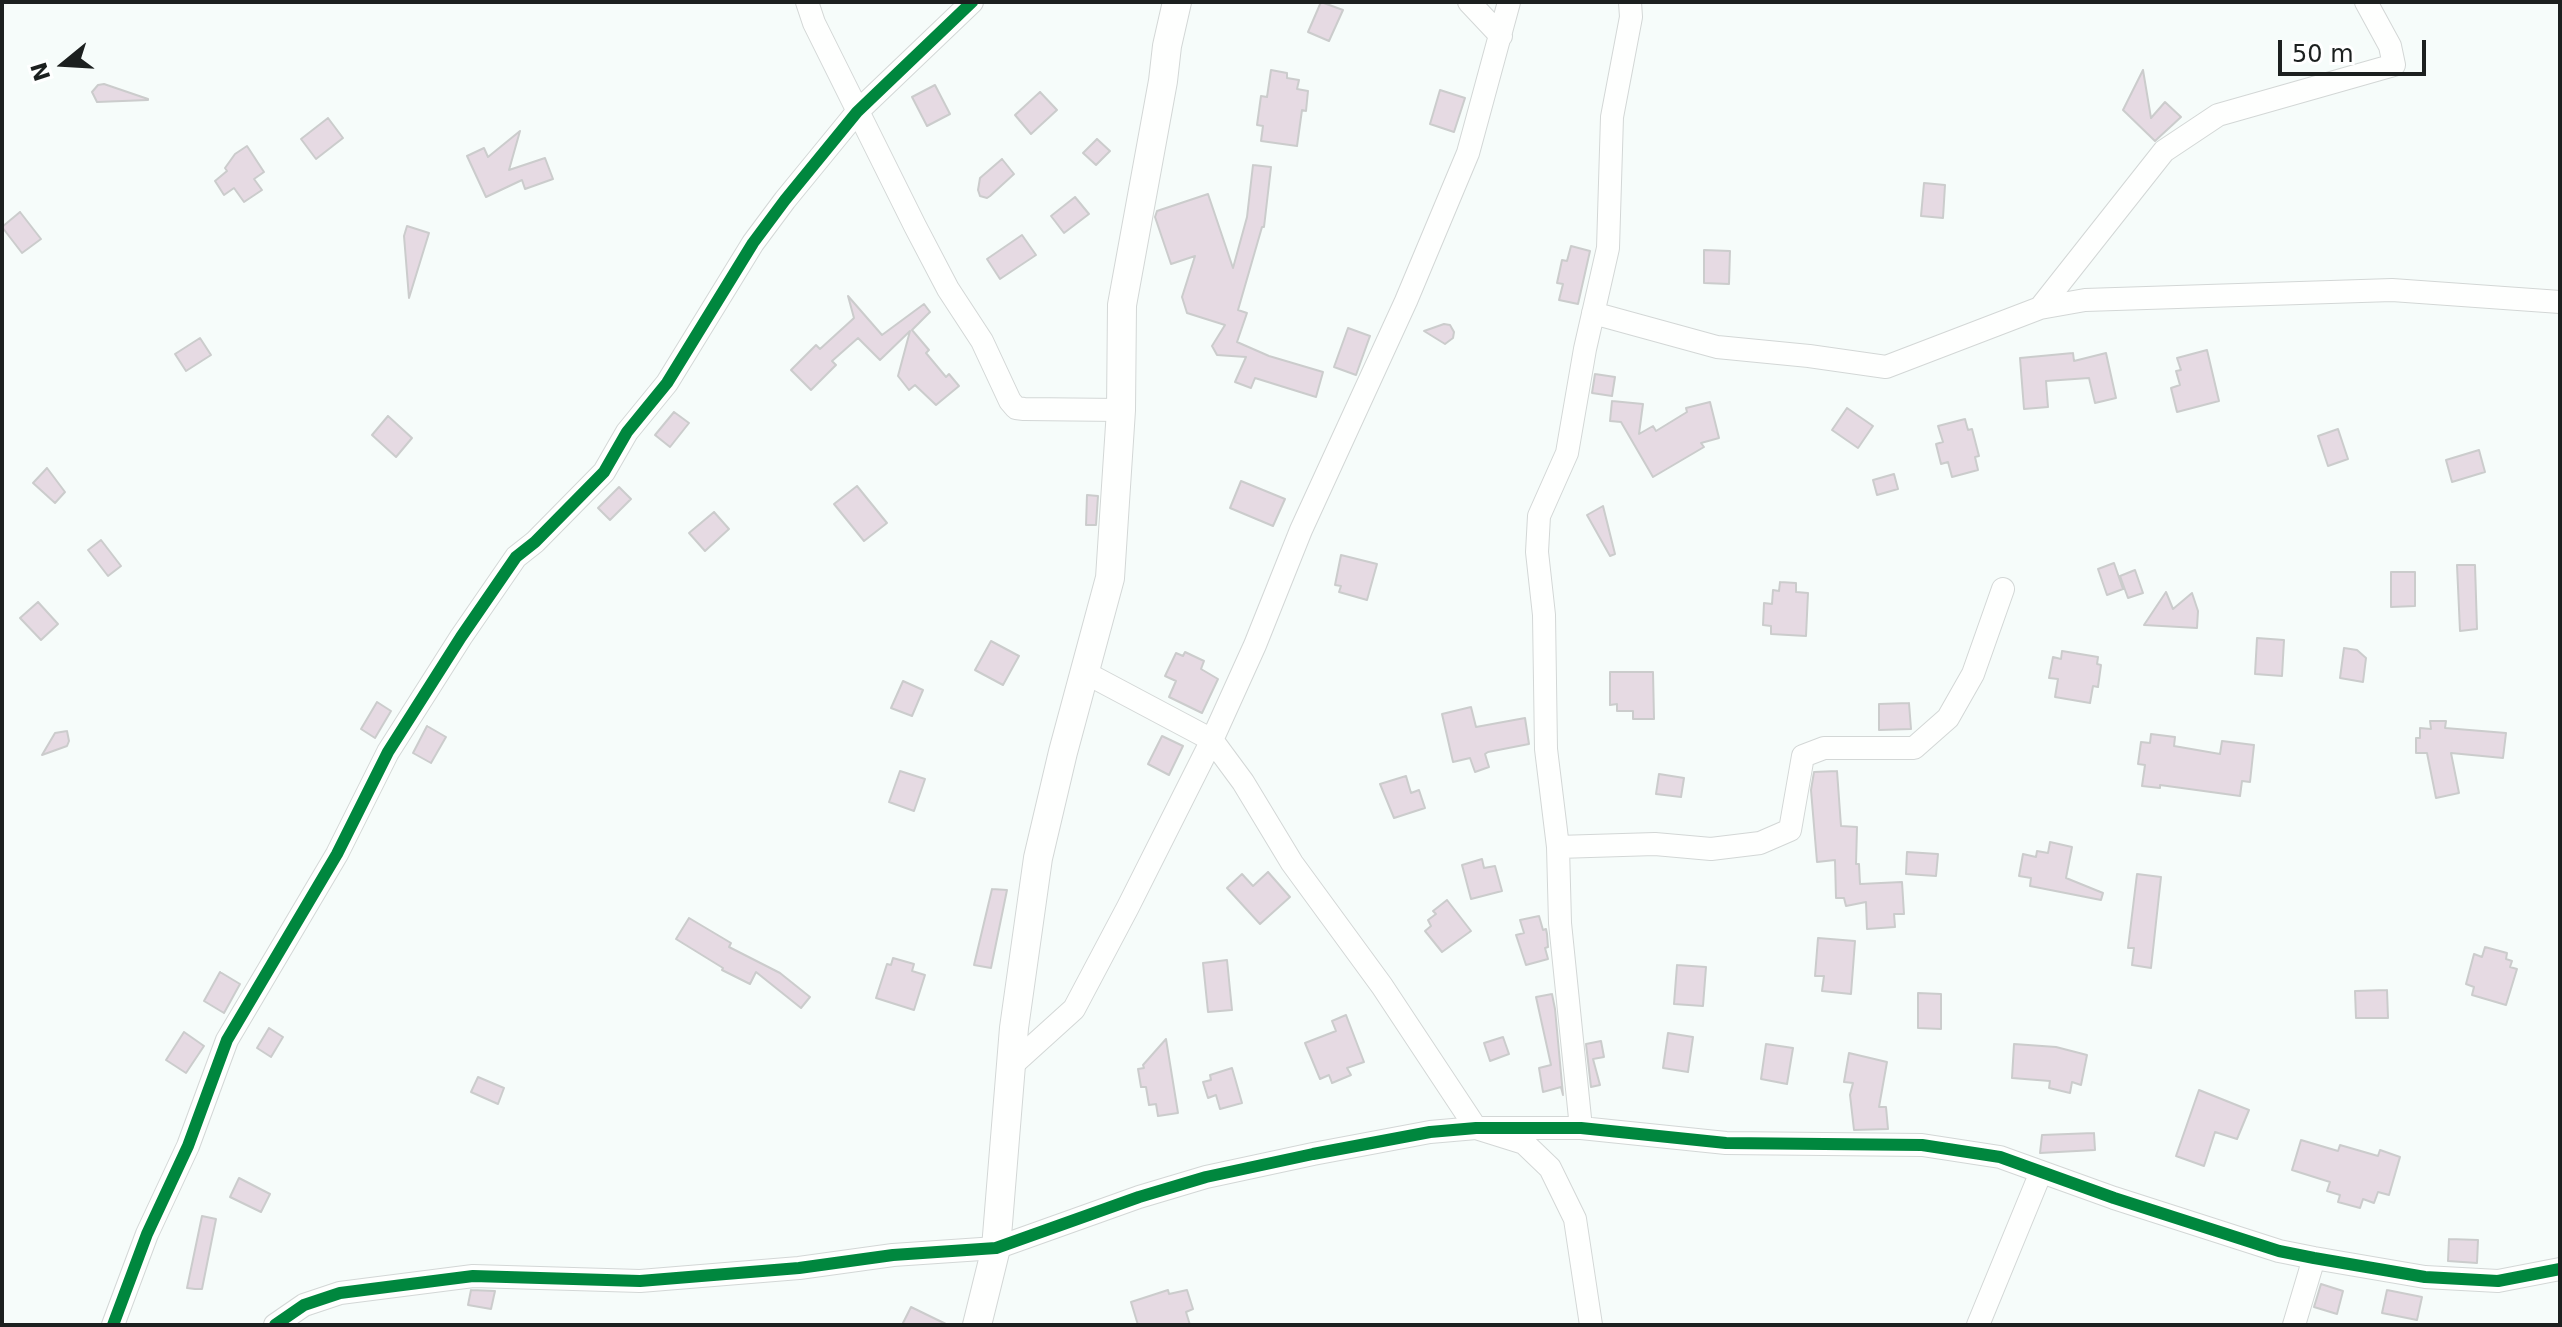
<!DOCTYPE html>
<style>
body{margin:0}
#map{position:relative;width:2562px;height:1327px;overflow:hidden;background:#f6fcfa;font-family:"DejaVu Sans",sans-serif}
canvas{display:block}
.frame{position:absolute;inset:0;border:4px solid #1c201f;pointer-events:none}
.north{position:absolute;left:24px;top:24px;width:80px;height:80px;-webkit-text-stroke:6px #fff;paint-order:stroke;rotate:252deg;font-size:22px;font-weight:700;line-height:32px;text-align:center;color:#1c201f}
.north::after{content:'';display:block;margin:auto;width:28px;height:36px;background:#1c201f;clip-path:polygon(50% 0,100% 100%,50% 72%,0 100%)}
.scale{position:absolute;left:2278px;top:40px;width:148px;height:36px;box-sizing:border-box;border:4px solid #1c201f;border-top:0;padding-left:10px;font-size:24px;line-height:28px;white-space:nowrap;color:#1c201f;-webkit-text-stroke:6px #fff;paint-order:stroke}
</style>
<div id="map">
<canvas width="2562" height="1327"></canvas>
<div class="frame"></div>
<div class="north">N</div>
<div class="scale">50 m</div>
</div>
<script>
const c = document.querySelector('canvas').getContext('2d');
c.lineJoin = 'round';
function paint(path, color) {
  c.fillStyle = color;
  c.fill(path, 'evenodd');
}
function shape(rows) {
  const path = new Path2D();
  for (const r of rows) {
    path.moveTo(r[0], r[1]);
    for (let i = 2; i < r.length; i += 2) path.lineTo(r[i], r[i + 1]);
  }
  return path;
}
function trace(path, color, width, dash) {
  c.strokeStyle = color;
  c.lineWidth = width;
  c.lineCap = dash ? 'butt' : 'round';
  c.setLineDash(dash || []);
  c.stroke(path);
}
const building = shape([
 [1321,2,1343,10,1329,41,1308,32,1321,2],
 [1271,70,1287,73,1287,78,1299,80,1297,89,1308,91,1306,111,1302,110,1297,146,1261,141,1263,126,1257,125,1261,96,1267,97,1271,70],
 [2143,70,2151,118,2165,102,2181,117,2155,141,2123,110,2143,70],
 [104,84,148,99,148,100,97,102,92,92,98,85,104,84],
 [935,85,950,114,927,126,912,97,935,85],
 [1440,90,1465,98,1454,132,1430,124,1440,90],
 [1040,92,1057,110,1031,134,1015,115,1040,92],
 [328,118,343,138,316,159,301,139,328,118],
 [520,131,509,170,545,158,553,179,525,189,522,180,486,197,467,156,484,148,488,157,520,131],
 [1097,139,1110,151,1096,165,1083,153,1097,139],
 [247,146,264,172,254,179,262,190,244,202,234,188,224,195,215,181,227,171,225,168,235,154,247,146],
 [1002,159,1014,174,990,196,987,198,980,196,978,190,980,178,1002,159],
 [1253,165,1271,167,1264,227,1262,227,1238,310,1247,313,1237,342,1269,356,1323,372,1316,397,1255,378,1251,388,1235,382,1246,357,1217,355,1212,346,1225,325,1187,313,1182,297,1195,256,1171,264,1155,217,1157,211,1208,194,1233,268,1247,217,1253,165],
 [1924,183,1945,185,1943,218,1921,216,1924,183],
 [1075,197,1089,214,1064,233,1051,216,1075,197],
 [20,212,41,239,22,253,2,227,20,212],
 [407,226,429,233,409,298,404,236,407,226],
 [1022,235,1036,255,1000,279,987,259,1022,235],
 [1571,246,1590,251,1578,304,1559,300,1563,284,1557,283,1562,260,1567,261,1571,246],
 [1704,250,1730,251,1729,284,1704,283,1704,250],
 [848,296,882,335,924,304,930,312,912,330,929,350,926,353,946,377,949,374,959,386,936,405,915,385,909,390,898,376,910,331,880,360,858,338,832,361,836,365,811,390,791,370,816,345,820,349,854,318,848,296],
 [1444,324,1450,325,1454,332,1453,338,1445,344,1424,331,1444,324],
 [1348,328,1370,336,1356,375,1334,367,1348,328],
 [200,338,211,355,186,371,175,354,200,338],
 [2207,350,2219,401,2177,412,2171,388,2180,385,2176,371,2181,370,2177,358,2207,350],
 [2073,353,2074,361,2106,353,2116,398,2095,403,2089,378,2046,381,2048,407,2024,409,2020,358,2073,353],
 [1595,374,1615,377,1612,396,1592,393,1595,374],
 [1612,401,1643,404,1639,434,1653,426,1656,431,1687,412,1686,408,1710,402,1719,438,1701,443,1704,447,1653,477,1621,422,1610,421,1612,401],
 [1847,408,1873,426,1858,448,1832,430,1847,408],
 [674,412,689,423,670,447,655,435,674,412],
 [388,416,412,438,396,457,372,435,388,416],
 [1965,419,1968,430,1972,429,1979,456,1975,457,1978,470,1952,477,1948,462,1941,464,1936,444,1943,442,1938,426,1965,419],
 [2338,429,2348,459,2328,466,2318,436,2338,429],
 [2479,450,2485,472,2452,482,2446,460,2479,450],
 [47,468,65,492,55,503,33,483,47,468],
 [1894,474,1898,489,1877,495,1873,480,1894,474],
 [1241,481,1285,499,1273,526,1230,508,1241,481],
 [857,486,887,523,864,541,834,504,857,486],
 [619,487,631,499,610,520,598,508,619,487],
 [1087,495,1098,496,1096,525,1086,525,1087,495],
 [1603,506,1615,554,1610,556,1587,515,1603,506],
 [714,512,729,529,705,551,689,533,714,512],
 [101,540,121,566,108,576,88,550,101,540],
 [1341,555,1377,564,1367,600,1339,592,1341,586,1335,585,1341,555],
 [2114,563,2123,589,2107,595,2098,569,2114,563],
 [2457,565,2475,565,2477,629,2460,631,2457,565],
 [2135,570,2143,593,2128,598,2120,576,2135,570],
 [2391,572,2415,572,2415,606,2391,607,2391,572],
 [1780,582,1796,583,1796,592,1808,593,1806,636,1771,634,1771,626,1763,625,1764,603,1772,604,1773,590,1779,591,1780,582],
 [2166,592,2173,609,2192,593,2198,611,2197,628,2144,625,2166,592],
 [38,602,58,624,41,640,20,618,38,602],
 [2257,638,2284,640,2282,676,2255,674,2257,638],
 [991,641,1019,656,1003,685,975,670,991,641],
 [2344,648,2357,650,2366,658,2363,682,2340,678,2344,648],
 [2062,651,2098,657,2097,664,2101,665,2098,687,2093,686,2090,703,2055,697,2058,679,2049,678,2053,657,2061,659,2062,651],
 [1185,652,1204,661,1201,669,1218,679,1202,713,1169,697,1176,681,1165,676,1176,653,1183,656,1185,652],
 [1610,672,1653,672,1654,719,1633,719,1633,711,1617,711,1617,704,1610,705,1610,672],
 [903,681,923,690,912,716,891,708,903,681],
 [377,702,391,711,375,738,361,729,377,702],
 [1909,703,1911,729,1879,730,1879,704,1909,703],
 [1471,707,1476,727,1525,718,1529,744,1488,752,1485,754,1489,767,1475,772,1470,758,1453,762,1442,714,1471,707],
 [2430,721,2446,721,2445,728,2506,733,2503,758,2451,753,2459,793,2436,798,2427,753,2416,753,2416,738,2420,738,2420,728,2431,729,2430,721],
 [427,726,446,737,431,763,413,753,427,726],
 [67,731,69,741,67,746,42,755,55,733,67,731],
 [2151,734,2175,737,2174,746,2220,754,2222,741,2254,745,2250,782,2242,781,2240,796,2160,785,2160,788,2142,786,2145,765,2138,764,2141,742,2150,743,2151,734],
 [1162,736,1183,746,1169,775,1148,764,1162,736],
 [900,771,925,779,914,811,889,802,900,771],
 [1837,771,1841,826,1857,827,1856,864,1859,864,1860,884,1902,882,1904,914,1894,914,1895,927,1867,929,1866,902,1846,906,1844,898,1836,898,1835,860,1817,862,1811,790,1814,772,1837,771],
 [1659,774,1684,778,1681,797,1656,794,1659,774],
 [1406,776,1411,793,1419,790,1425,808,1394,818,1380,784,1406,776],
 [2050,842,2072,847,2066,878,2103,893,2101,900,2030,886,2031,878,2019,876,2023,854,2036,857,2037,851,2048,853,2050,842],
 [1907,852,1938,854,1936,876,1906,874,1907,852],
 [1482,859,1484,868,1495,866,1502,891,1471,899,1462,865,1482,859],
 [1268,872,1290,897,1260,924,1227,888,1242,874,1253,886,1268,872],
 [2137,874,2161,877,2151,968,2132,965,2134,948,2128,948,2137,874],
 [992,889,1007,890,991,968,974,965,992,889],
 [1447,900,1471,931,1442,952,1425,931,1431,926,1428,920,1436,914,1433,911,1447,900],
 [1539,916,1543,930,1546,929,1547,934,1548,947,1545,948,1548,959,1526,965,1516,935,1524,933,1520,920,1539,916],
 [689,918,731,943,729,947,780,973,810,997,801,1008,756,972,750,984,722,970,723,968,676,939,689,918],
 [1818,938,1855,941,1851,994,1822,991,1824,976,1815,976,1818,938],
 [2485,947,2507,953,2506,959,2512,961,2510,967,2517,969,2506,1005,2472,995,2474,987,2466,984,2474,954,2482,957,2485,947],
 [893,958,914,964,912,971,925,975,914,1010,876,998,887,964,891,965,893,958],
 [1227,960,1232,1010,1208,1012,1203,963,1227,960],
 [1677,965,1706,967,1703,1006,1674,1004,1677,965],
 [220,972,240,984,224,1013,204,1001,220,972],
 [2387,990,2388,1018,2356,1018,2355,991,2387,990],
 [1918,993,1941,994,1941,1029,1918,1028,1918,993],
 [1552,994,1555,1009,1563,1095,1561,1087,1543,1092,1539,1068,1551,1065,1536,997,1552,994],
 [1346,1015,1364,1062,1347,1068,1351,1075,1332,1083,1329,1075,1320,1079,1305,1043,1336,1031,1332,1021,1346,1015],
 [269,1028,283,1037,271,1057,257,1048,269,1028],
 [184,1032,204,1046,186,1073,166,1060,184,1032],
 [1668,1033,1693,1037,1688,1072,1663,1068,1668,1033],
 [1503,1037,1509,1054,1490,1061,1484,1043,1503,1037],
 [1166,1039,1178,1113,1158,1116,1156,1104,1149,1105,1146,1087,1141,1087,1138,1069,1144,1068,1143,1065,1166,1039],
 [1601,1041,1604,1057,1593,1059,1600,1085,1591,1087,1586,1044,1601,1041],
 [1766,1044,1793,1048,1787,1084,1761,1079,1766,1044],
 [2014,1044,2056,1047,2087,1055,2081,1085,2072,1082,2070,1093,2049,1088,2050,1081,2012,1078,2014,1044],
 [1849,1053,1887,1062,1879,1107,1886,1107,1888,1129,1854,1130,1850,1095,1853,1083,1844,1082,1849,1053],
 [1232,1068,1242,1103,1220,1109,1216,1095,1208,1098,1203,1082,1211,1080,1210,1075,1232,1068],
 [478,1077,504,1088,498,1104,471,1092,478,1077],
 [2199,1090,2249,1110,2237,1139,2215,1132,2204,1166,2176,1156,2199,1090],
 [2094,1133,2095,1150,2040,1153,2042,1135,2094,1133],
 [2301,1140,2338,1151,2340,1145,2378,1156,2380,1150,2400,1157,2389,1195,2378,1192,2374,1203,2363,1199,2360,1208,2338,1202,2340,1195,2327,1191,2330,1182,2292,1170,2301,1140],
 [239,1178,270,1194,261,1212,230,1197,239,1178],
 [202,1216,216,1219,202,1289,195,1289,187,1288,202,1216],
 [2449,1239,2478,1240,2477,1263,2448,1261,2449,1239],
 [2321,1284,2343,1291,2337,1314,2314,1307,2321,1284],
 [471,1290,495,1291,491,1309,468,1305,471,1290],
 [1168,1290,1169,1294,1187,1290,1193,1309,1186,1312,1190,1325,1138,1325,1131,1302,1168,1290],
 [2387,1290,2422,1297,2417,1320,2382,1313,2387,1290],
 [911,1307,948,1325,902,1325,911,1307]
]);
const minor = shape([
 [807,2,814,23,915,226,948,289,982,341,1010,401,1016,408,1024,409,1121,410],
 [1469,2,1501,36],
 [2040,308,2164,151,2218,115,2394,65,2390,46,2366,2],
 [1593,313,1717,347,1809,356,1886,367,2040,308,2085,300,2392,290,2560,302],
 [1084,672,1212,740,1243,782,1292,863,1382,986,1476,1128,1524,1143,1550,1168,1575,1219,1591,1325],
 [1558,847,1655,844,1711,849,1760,843,1790,830,1803,756,1824,748,1914,748,1948,718,1973,674,2003,589],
 [1011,1066,1074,1009,1128,907,1212,740,1255,645,1301,530,1406,301,1468,153,1509,2],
 [1581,1128,1560,923,1558,847,1546,749,1544,615,1537,552,1539,516,1567,453,1585,349,1608,248,1612,117,1631,17,1630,2],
 [113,1325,147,1234,188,1146,227,1040,337,854,388,752,461,637,516,557,535,542,604,472,627,432,667,383,753,243,785,200,857,112,972,2],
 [275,1325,304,1305,340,1293,473,1276,640,1281,799,1268,893,1255,996,1248,1139,1197,1206,1177,1313,1154,1430,1132,1476,1128,1581,1128,1726,1143,1922,1145,2000,1157,2114,1198,2279,1251,2314,1258,2425,1277,2498,1281,2560,1269],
 [1978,1325,2041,1172],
 [2294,1325,2314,1258]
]);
const tertiary = shape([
 [977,1325,996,1248,1014,1028,1038,858,1063,752,1110,578,1121,410,1122,305,1163,81,1167,46,1177,2]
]);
const cycleway = shape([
 [113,1325,147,1234,188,1146,227,1040,337,854,388,752,461,637,516,557,535,542,604,472,627,432,667,383,753,243,785,200,857,112,972,2],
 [275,1325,304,1305,340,1293,473,1276,640,1281,799,1268,893,1255,996,1248,1139,1197,1206,1177,1313,1154,1430,1132,1476,1128,1581,1128,1726,1143,1922,1145,2000,1157,2114,1198,2279,1251,2314,1258,2425,1277,2498,1281,2560,1269]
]);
paint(building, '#e6dae3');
trace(building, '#cbcccc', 2);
trace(minor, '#d3d7d6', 24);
trace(tertiary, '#d3d7d6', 30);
trace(minor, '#fefffe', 22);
trace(tertiary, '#fefffe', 28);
trace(cycleway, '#00873e', 12);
</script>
